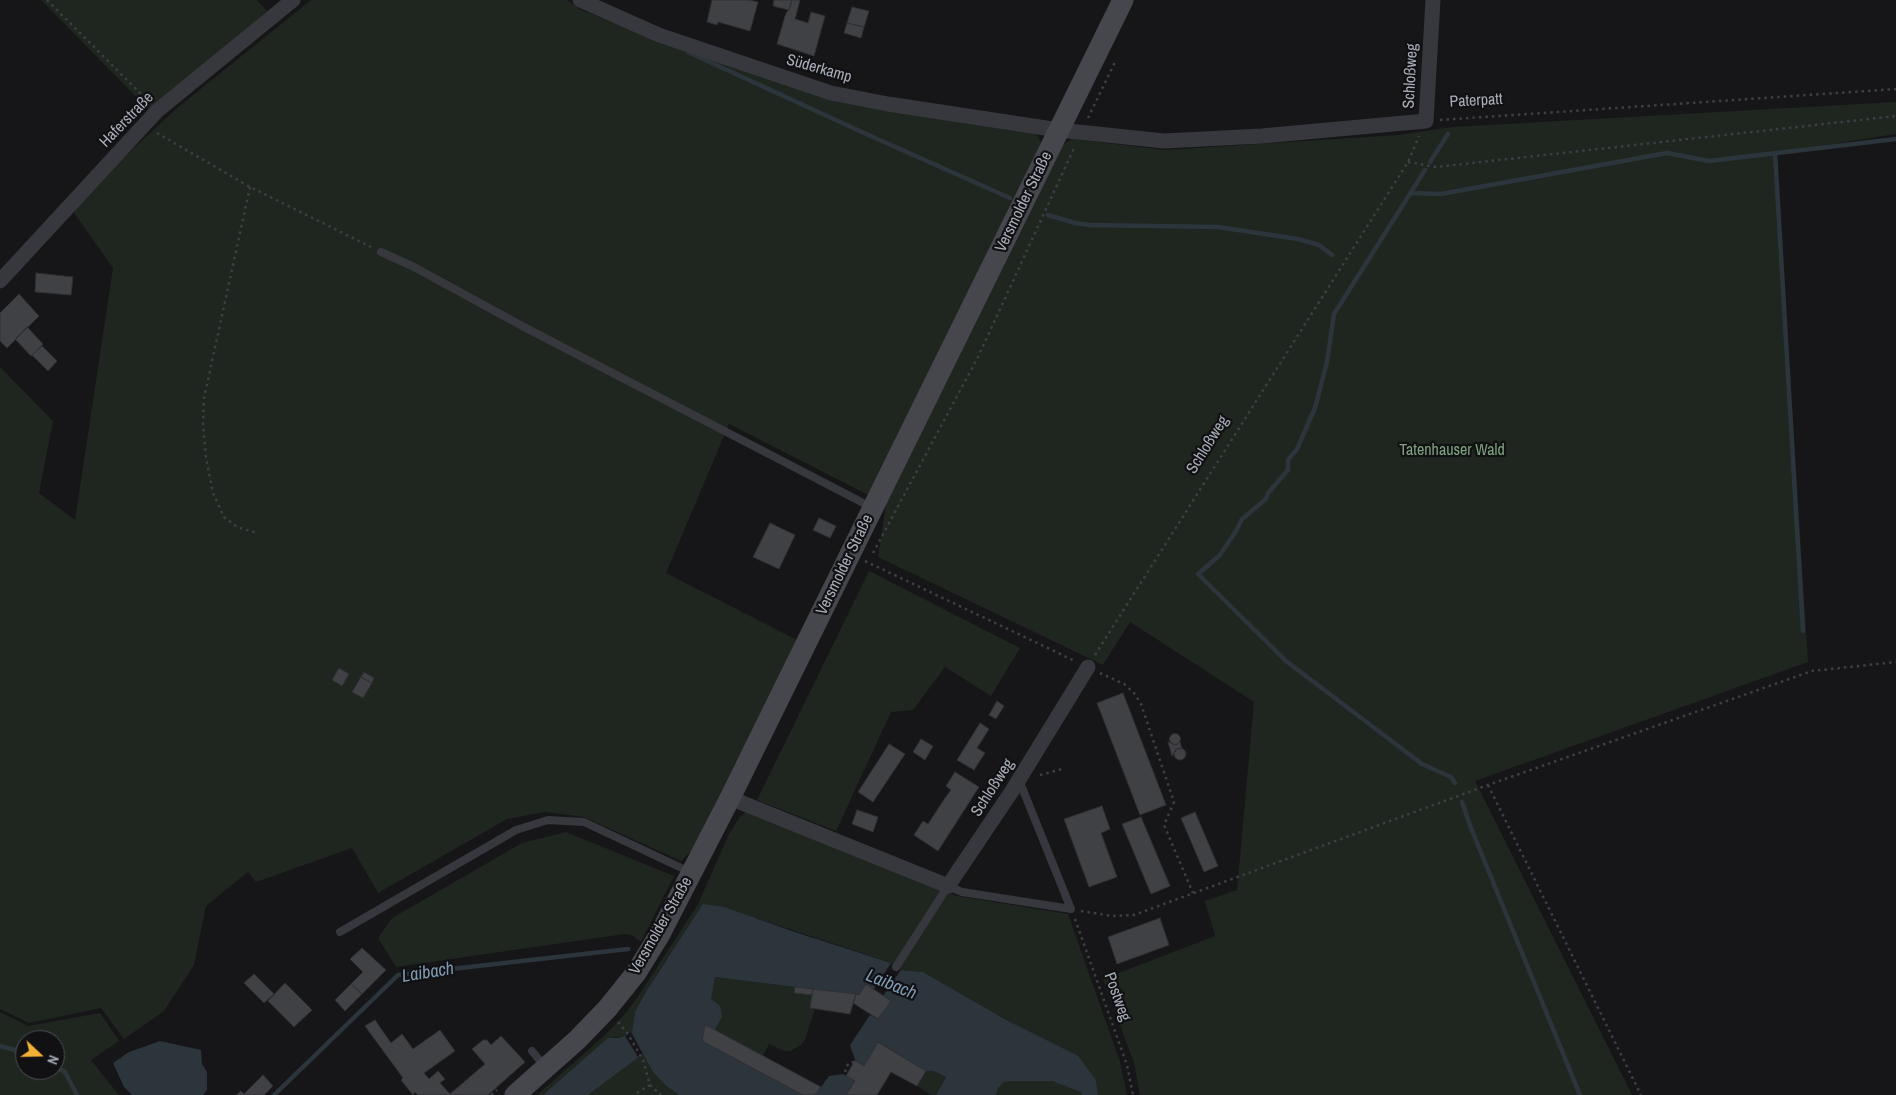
<!DOCTYPE html>
<meta charset="utf-8">
<style>
body{margin:0}
#map{position:relative;width:1896px;height:1095px;overflow:hidden;background:#161618;font-family:"Archivo Narrow",sans-serif}
canvas{display:block}
.north{position:absolute;left:15px;top:1030px;width:50px;height:50px;box-sizing:border-box;background:#111113;border:1px solid #4d4f55;border-radius:50%;rotate:111deg;font-size:14px;font-weight:700;line-height:20px;text-align:center;color:#a8adb8}
.north::after{content:'';display:block;margin:auto;width:18px;height:22px;background:#f2b134;clip-path:polygon(50% 0,100% 100%,50% 72%,0 100%)}
</style>
<div id="map">
<canvas width="1896" height="1095"></canvas>
<div class="north">N</div>
</div>
<script>
const c = document.querySelector('canvas').getContext('2d');
c.lineJoin = 'round';
function paint(path, color) {
  c.fillStyle = color;
  c.fill(path, 'evenodd');
}
function shape(rows) {
  const path = new Path2D();
  for (const r of rows) {
    if (r.length === 3) {
      path.moveTo(r[0] + r[2], r[1]);
      path.arc(r[0], r[1], r[2], 0, 2 * Math.PI);
      continue;
    }
    path.moveTo(r[0], r[1]);
    for (let i = 2; i < r.length; i += 2) path.lineTo(r[i], r[i + 1]);
  }
  return path;
}
function trace(path, color, width, dash) {
  c.strokeStyle = color;
  c.lineWidth = width;
  c.lineCap = dash ? 'butt' : 'round';
  c.setLineDash(dash || []);
  c.stroke(path);
}
function label(font, color, halo, rows, align = 'center') {
  c.font = font + ' "Archivo Narrow",sans-serif';
  c.lineWidth = 4.5;
  c.setLineDash([]);
  c.textBaseline = 'middle';
  c.strokeStyle = halo;
  c.fillStyle = color;
  for (const [text, x, y, turn = 0] of rows) {
    c.save();
    c.translate(x, y);
    c.rotate((+turn || 0) * Math.PI / 180);
    c.textAlign = isNaN(turn) ? turn : align;
    if (halo) c.strokeText(text, 0, 0);
    c.fillText(text, 0, 0);
    c.restore();
  }
}
const green = shape([
 [41,0,257,0,267,11,151,112],
 [311,0,567,0,579,9,675,47,830,98,1036,133,1041,143,1062,145,1072,139,1165,150,1398,135,1452,127,1896,102,1896,134,1776,153,1808,662,1475,781,1632,1095,1140,1095,1134,1063,1103,979,1215,936,1205,901,1237,890,1254,702,1130,622,1103,665,878,557,886,504,729,424,666,573,797,640,692,850,681,861,584,817,545,812,507,819,378,893,352,848,256,882,248,872,206,906,194,965,164,1011,124,1039,101,1008,29,1023,0,1009,0,367,53,421,39,493,75,520,113,268,70,207,177,108],
 [869,571,1020,648,991,696,945,667,913,710,891,712,836,831,757,800],
 [747,811,923,884,957,896,1068,914,1120,1062,1127,1095,1098,1095,1096,1080,1010,1022,923,972,901,970,889,962,756,918,666,960,645,993,635,1012,632,1031,620,1038,615,1037,543,1095,537,1095,605,1035,624,1015,637,998,698,904,729,834,739,818],
 [566,832,674,876,641,942,633,936,625,934,396,967,378,938,392,918,522,843],
 [715,977,795,987,794,993,812,995,810,1008,815,1009,805,1040,801,1045,790,1051,784,1051,769,1044,763,1056,715,1030,719,1023,710,1000],
 [0,1012,28,1026,100,1013,119,1041,91,1060,119,1095,0,1095],
 [25,1040,55,1040,55,1070,25,1070],
 [643,1054,653,1072,666,1086,679,1095,588,1095],
 [926,1071,933,1071,946,1077,936,1095,931,1095,917,1086],
 [1018,1081,1052,1081,1082,1092,1082,1095,996,1095,998,1088,1004,1082]
]);
const water = shape([
 [703,904,724,907,795,932,891,963,874,989,859,995,715,977,711,999,720,1006,722,1017,715,1030,702,1041,803,1095,679,1095,666,1086,653,1072,643,1054,588,1095,543,1095,608,1038,620,1038,632,1031,635,1012,645,993],
 [901,970,923,972,1010,1022,1078,1056,1096,1080,1098,1095,1082,1095,1081,1092,1052,1081,1018,1081,1004,1082,998,1088,996,1095,936,1095,946,1077,933,1071,926,1071,879,1042,864,1066,855,1060,850,1045,870,1015,878,1019,890,1001,883,996],
 [160,1041,201,1050,202,1064,207,1072,207,1090,203,1095,132,1095,124,1087,113,1063,129,1052],
 [843,1074,855,1081,846,1095,815,1095,829,1076]
]);
const pier = shape([
 [631,1032,643,1054,638,1057,625,1036]
]);
const stream = shape([
 [688,52,864,133,1010,198],
 [1775,153,1803,631],
 [1430,162,1448,134],
 [1425,170,1334,314,1327,362,1315,408,1297,449,1288,460,1288,470,1268,493,1266,499,1242,519,1236,531,1220,555,1198,574,1286,661,1422,764,1451,777,1455,783],
 [1411,193,1441,194,1667,153,1709,161,1896,139],
 [1048,215,1075,223,1090,225,1218,227,1298,239,1319,245,1332,255],
 [1462,802,1471,828,1580,1095],
 [877,975,897,985],
 [0,1046,25,1053],
 [55,1067,65,1072,77,1095],
 [274,1095,398,975,628,949]
]);
const building = shape([
 [712,0,749,0,758,2,750,31,718,22,717,25,707,22,712,0],
 [774,0,792,0,789,10,773,6,774,0],
 [792,0,800,0,795,19,808,23,811,12,825,16,814,56,777,44,785,16,788,10,789,10,792,0],
 [852,7,869,11,864,27,847,23,852,7],
 [847,23,864,27,861,38,844,33,847,23],
 [36,273,73,277,71,295,35,292,36,273],
 [19,294,39,316,7,348,0,341,0,313,19,294],
 [27,327,43,344,31,356,16,340,16,338,27,327],
 [42,346,57,361,48,371,32,355,42,346],
 [819,518,836,526,830,538,813,530,819,518],
 [770,523,795,535,779,569,753,557,770,523],
 [339,668,349,674,342,686,332,680,339,668],
 [364,672,374,678,372,683,361,677,364,672],
 [361,677,372,683,363,698,352,692,361,677],
 [1123,693,1166,805,1140,815,1097,703,1123,693],
 [997,701,1004,706,996,719,989,715,997,701],
 [980,723,989,729,977,748,985,753,974,770,957,760,980,723],
 [1175,739,5.5],
 [921,739,933,746,925,760,913,752,921,739],
 [1168,742,1176,745,1180,742,1182,749,1177,749,1172,756,1168,742],
 [889,744,905,754,873,802,858,792,889,744],
 [1180,754,6],
 [955,772,979,787,938,851,914,835,923,821,928,824,945,798,951,790,946,786,955,772],
 [1102,806,1110,829,1101,833,1117,877,1089,887,1064,819,1102,806],
 [857,810,878,817,873,832,852,824,857,810],
 [1195,812,1218,866,1204,872,1181,818,1195,812],
 [1141,817,1170,886,1151,894,1122,824,1141,817],
 [1160,918,1169,945,1117,964,1108,937,1160,918],
 [362,948,386,970,362,994,351,984,363,972,350,959,362,948],
 [254,974,274,994,264,1003,244,983,254,974],
 [285,983,312,1010,294,1027,268,1001,285,983],
 [351,984,362,994,345,1011,335,1000,351,984],
 [866,984,891,1001,878,1019,853,1003,856,994,859,995,866,984],
 [795,987,813,989,812,995,794,993,795,987],
 [813,989,856,994,850,1014,810,1008,813,989],
 [375,1020,391,1043,402,1034,413,1049,440,1030,455,1051,424,1073,429,1079,438,1071,445,1079,440,1083,450,1094,485,1064,472,1049,483,1040,487,1040,491,1045,501,1036,525,1062,488,1095,418,1095,415,1092,413,1095,401,1080,403,1078,365,1026,375,1020],
 [705,1025,715,1030,821,1087,815,1095,803,1095,702,1041,705,1025],
 [878,1042,926,1071,917,1086,891,1072,877,1095,846,1095,855,1081,846,1076,855,1060,864,1066,878,1042],
 [263,1075,273,1086,264,1095,236,1095,241,1091,244,1094,263,1075]
]);
const path = shape([
 [47,0,148,101],
 [1088,118,1116,60],
 [1440,120,1896,89],
 [157,133,250,187,371,247],
 [1408,162,1436,167,1896,116],
 [250,187,204,398,203,424,206,458,213,493,224,517,237,527,257,533],
 [873,553,978,357,1075,146],
 [865,561,1075,661],
 [1095,655,1408,162,1419,136],
 [1100,673,1124,684,1134,693,1141,704,1174,802,1164,825,1193,893],
 [1040,775,1062,769],
 [1488,785,1641,1095],
 [1081,911,1112,916,1134,915,1488,785,1812,671,1896,662],
 [1075,919,1127,1065,1133,1095],
 [618,1022,628,1034,643,1060,650,1085,633,1095],
 [854,1062,861,1066,854,1078,846,1073,845,1069,849,1063,854,1062],
 [650,1085,661,1095],
 [491,1095,497,1090]
]);
const lane = shape([
 [381,252,414,267,524,327,871,507],
 [1019,780,1071,909],
 [340,932,516,830,548,820,584,822,690,872],
 [896,967,948,886,962,892,1071,909],
 [532,1051,545,1067]
]);
const street = shape([
 [580,0,659,35,831,93,888,104,1059,130,1164,141,1262,136,1426,121,1433,0],
 [0,281,157,111,293,0],
 [730,798,948,886,1012,791,1088,667]
]);
const secondary = shape([
 [515,1095,577,1040,607,1009,636,973,660,934,730,798,1123,0]
]);
const streetNames = [
 ["Süderkamp",819,69,16],
 ["Schloßweg",1411,76,-87],
 ["Paterpatt",1476,101,-3],
 ["Haferstraße",127,120,-46],
 ["Versmolder Straße",1024,202,-64],
 ["Schloßweg",1208,445,-58],
 ["Versmolder Straße",845,565,-64],
 ["Schloßweg",993,788,-57],
 ["Versmolder Straße",661,926,-60],
 ["Postweg",1117,997,70]
];
const parkNames = [
 ["Tatenhauser Wald",1452,451]
];
const waterNames = [
 ["Laibach",428,973,-9],
 ["Laibach",891,985,22]
];
paint(green, '#1e261f');
paint(water, '#2c353c');
paint(pier, '#161618');
trace(stream, '#2c353c', 4.5);
paint(building, '#404145');
trace(building, '#303034', 1);
trace(path, '#3d3f44', 2.5, [2.5, 4]);
trace(lane, '#37383d', 8);
trace(street, '#37383d', 15);
trace(secondary, '#45474d', 21);
label('16px', '#a8adb8', '#111113', streetNames);
label('16px', '#7fa381', '#111113', parkNames);
label('italic 18px', '#7f9bb3', '#111113', waterNames);
</script>
